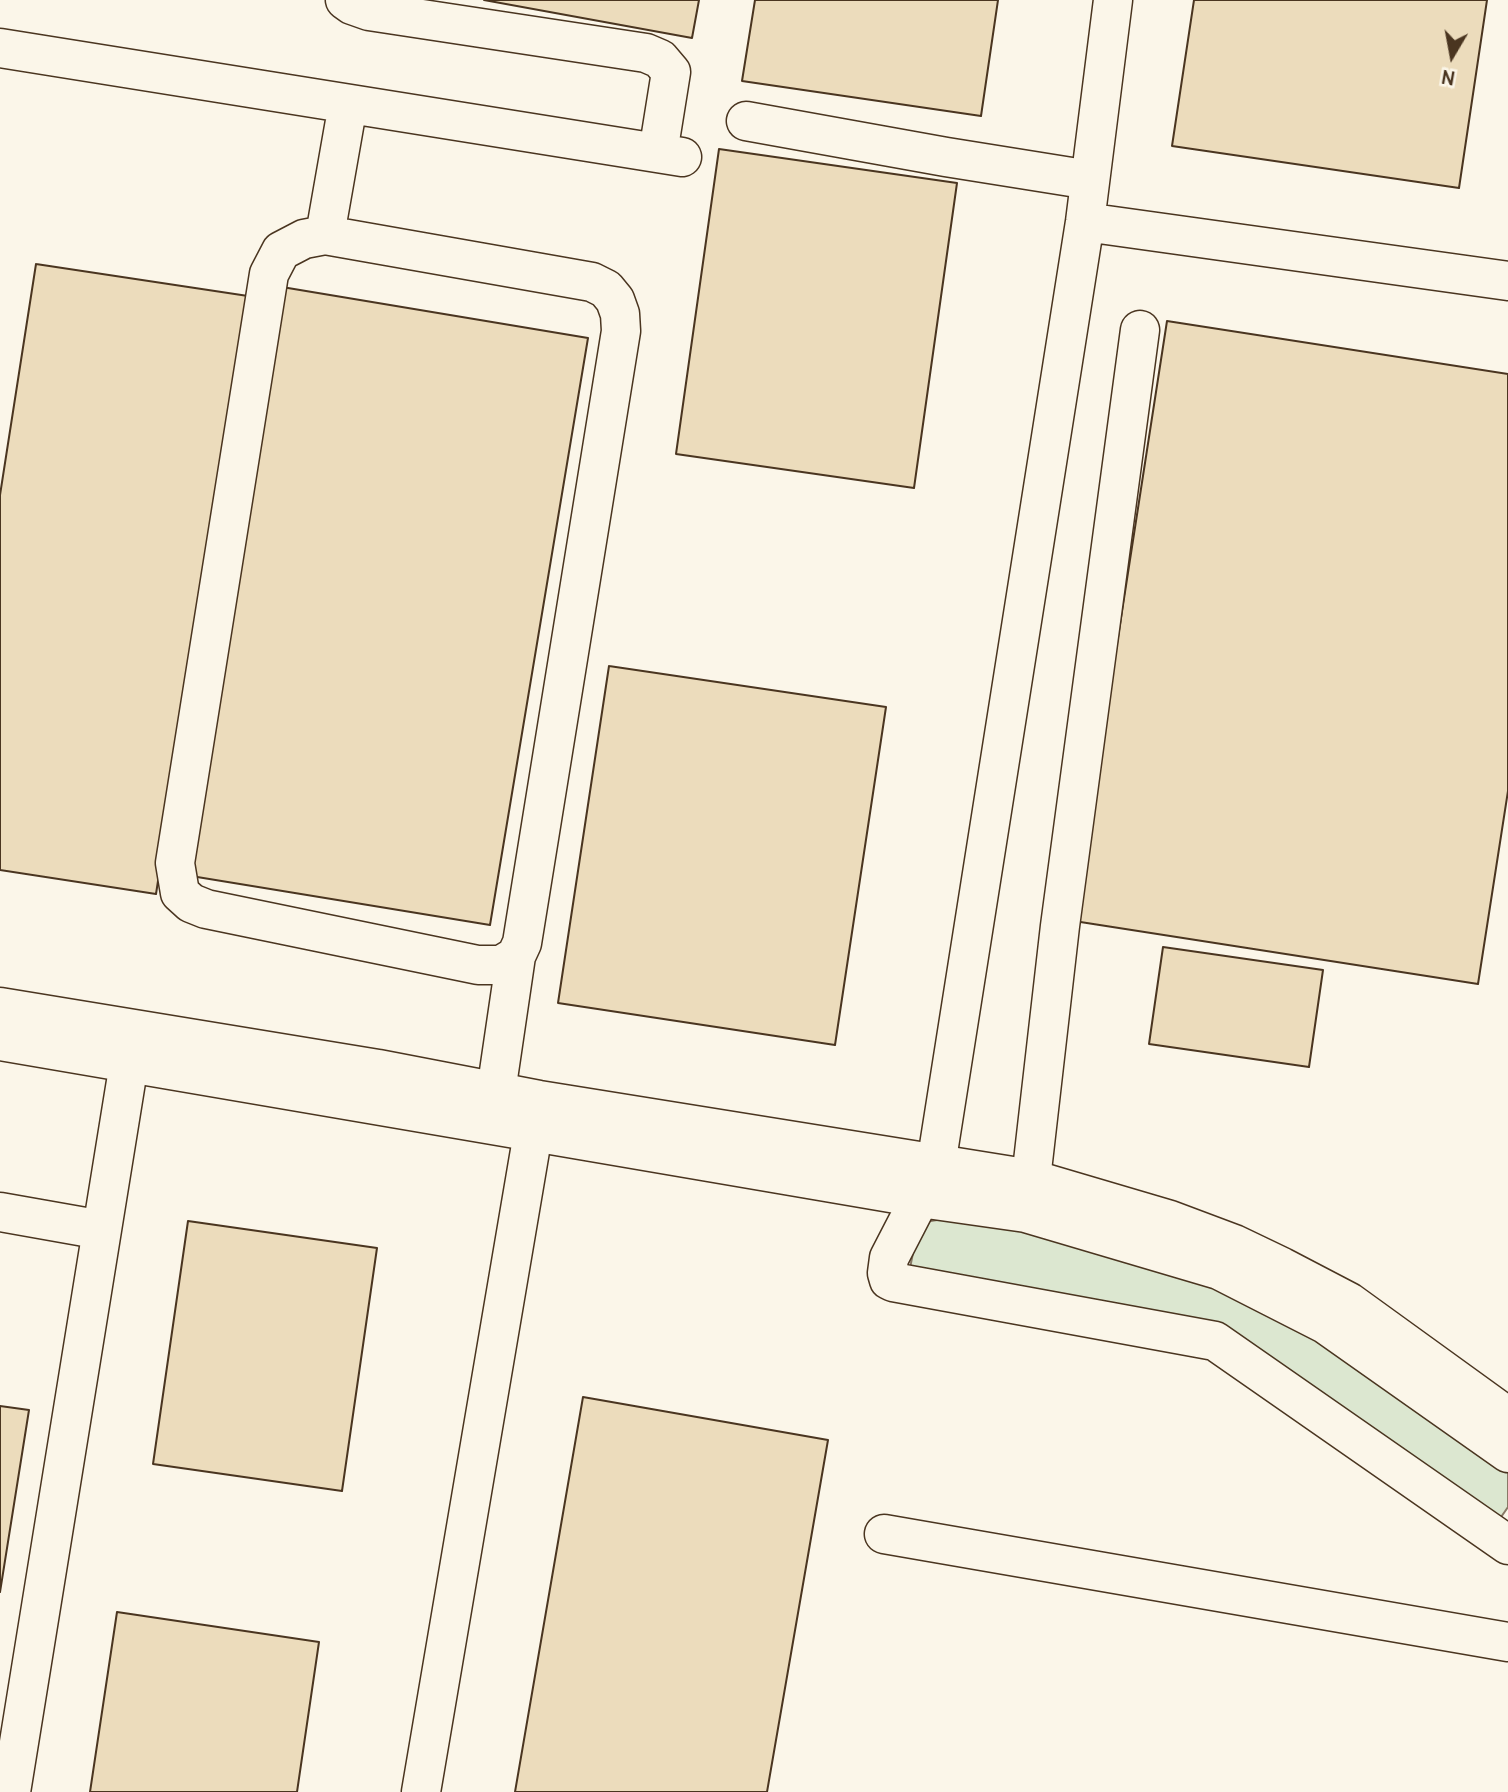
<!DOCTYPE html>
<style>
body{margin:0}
#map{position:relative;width:1508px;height:1792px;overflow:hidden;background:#fbf6e9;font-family:Cabin,sans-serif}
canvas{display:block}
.north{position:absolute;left:1417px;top:21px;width:70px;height:70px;-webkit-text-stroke:5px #fbf6e9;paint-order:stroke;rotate:190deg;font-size:19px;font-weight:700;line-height:28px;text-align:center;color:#4a3520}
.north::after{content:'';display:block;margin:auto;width:24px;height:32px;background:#4a3520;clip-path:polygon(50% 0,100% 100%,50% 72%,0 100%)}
</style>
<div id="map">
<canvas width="1508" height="1792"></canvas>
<div class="north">N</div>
</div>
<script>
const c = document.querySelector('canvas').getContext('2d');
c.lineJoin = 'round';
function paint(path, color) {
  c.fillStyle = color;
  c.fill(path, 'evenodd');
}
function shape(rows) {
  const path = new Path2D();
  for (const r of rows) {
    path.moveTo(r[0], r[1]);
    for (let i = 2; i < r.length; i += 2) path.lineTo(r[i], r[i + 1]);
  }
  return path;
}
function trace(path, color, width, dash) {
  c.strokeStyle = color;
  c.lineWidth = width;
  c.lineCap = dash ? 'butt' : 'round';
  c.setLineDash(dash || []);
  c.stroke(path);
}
const green = shape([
 [979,1213,1203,1270,1508,1460,1508,1507,1492,1530,1219,1329,910,1268,919,1223,979,1213]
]);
const building = shape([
 [484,0,699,0,692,38,484,0],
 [755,0,998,0,981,116,742,81,755,0],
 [1194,0,1487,0,1459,188,1172,146,1194,0],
 [719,149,957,183,914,488,676,454,719,149],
 [36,264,248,296,156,894,0,870,0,495,36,264],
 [282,287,588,338,490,925,185,875,282,287],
 [1167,321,1508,374,1508,791,1478,984,1074,921,1167,321],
 [609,666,886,707,835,1045,558,1003,609,666],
 [1163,947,1323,970,1309,1067,1149,1044,1163,947],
 [188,1221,377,1248,342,1491,153,1464,188,1221],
 [583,1397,828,1440,767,1792,515,1792,583,1397],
 [0,1406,29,1410,0,1592,0,1406],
 [117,1612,319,1642,297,1792,90,1792,117,1612]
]);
const minor = shape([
 [345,0,352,5,369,11,646,53,660,59,671,72,658,153],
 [0,48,682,157],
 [746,121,946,157,1090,180],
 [1085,222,1508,281],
 [325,235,592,282,606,289,615,300,620,314,621,331,522,943,516,956,501,965,478,965,206,909,191,903,180,893,175,863,269,274,281,251,304,239,325,235],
 [325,235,348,104],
 [496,1092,516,956],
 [936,1165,1085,222,1113,0],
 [1031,1179,1060,926,1140,330],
 [920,1198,889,1258,887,1273,889,1280,893,1282,1215,1341,1508,1545],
 [0,1212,102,1230],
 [884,1534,1508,1642],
 [11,1792,129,1063],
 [421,1792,533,1133]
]);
const major = shape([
 [0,1007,378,1069,539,1100,1031,1179,1170,1220,1234,1244,1282,1267,1349,1302,1508,1417],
 [0,1041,920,1198,1026,1213,1219,1270,1325,1324,1508,1453]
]);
paint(green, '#dce7d0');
trace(green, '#887966', 2);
paint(building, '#ecdcbc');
trace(building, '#4a3520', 2);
trace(minor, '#4a3520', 41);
trace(major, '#4a3520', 41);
trace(minor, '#fbf6e9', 38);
trace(major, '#fbf6e9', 38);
</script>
